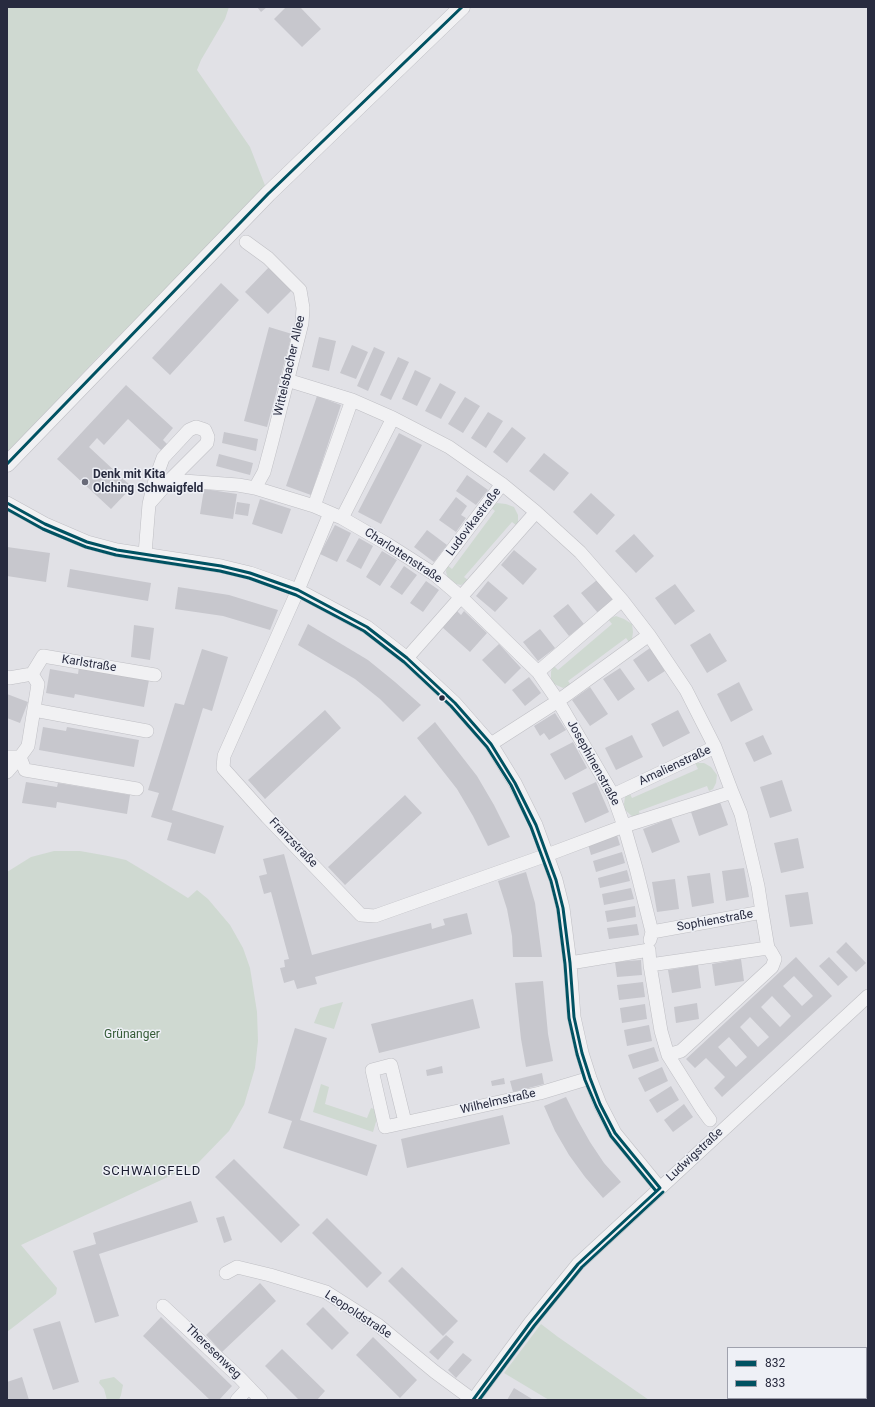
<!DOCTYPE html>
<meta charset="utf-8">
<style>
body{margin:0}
#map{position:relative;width:875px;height:1407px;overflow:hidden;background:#e1e1e6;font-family:Roboto,sans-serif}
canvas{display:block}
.frame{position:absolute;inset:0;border:8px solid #282b3f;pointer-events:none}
.legend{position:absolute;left:727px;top:1347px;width:140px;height:52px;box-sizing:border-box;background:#eef0f6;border:1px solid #9fa1ad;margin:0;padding:5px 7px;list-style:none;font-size:12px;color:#282b3f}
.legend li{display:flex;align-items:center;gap:8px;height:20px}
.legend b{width:20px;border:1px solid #9fa1ad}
</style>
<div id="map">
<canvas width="875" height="1407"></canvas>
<div class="frame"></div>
<ul class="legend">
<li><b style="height:5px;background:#005262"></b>832</li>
<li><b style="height:5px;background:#005262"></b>833</li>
</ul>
</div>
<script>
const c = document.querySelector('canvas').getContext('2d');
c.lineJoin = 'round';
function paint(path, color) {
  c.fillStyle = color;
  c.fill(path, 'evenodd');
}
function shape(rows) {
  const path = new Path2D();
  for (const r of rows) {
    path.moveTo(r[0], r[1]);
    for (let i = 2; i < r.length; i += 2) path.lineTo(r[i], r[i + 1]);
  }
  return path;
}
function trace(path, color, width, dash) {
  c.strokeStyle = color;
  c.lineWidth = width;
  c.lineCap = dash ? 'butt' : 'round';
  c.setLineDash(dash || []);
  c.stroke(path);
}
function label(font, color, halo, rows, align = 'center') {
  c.font = font + ' Roboto,sans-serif';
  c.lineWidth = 3;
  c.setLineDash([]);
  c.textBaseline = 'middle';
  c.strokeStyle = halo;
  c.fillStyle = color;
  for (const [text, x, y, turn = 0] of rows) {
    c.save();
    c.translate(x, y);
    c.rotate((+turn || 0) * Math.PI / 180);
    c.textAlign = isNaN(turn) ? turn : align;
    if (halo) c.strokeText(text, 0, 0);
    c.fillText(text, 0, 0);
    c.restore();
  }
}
const green = shape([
 [7,7,229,7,225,19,201,60,197,70,250,147,266,188,103,352,7,453],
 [497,503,506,504,514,507,518,515,518,522,516,525,512,522,464,577,468,580,461,585,456,584,448,578,446,572,447,565,452,569,495,511,490,507],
 [616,616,624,619,632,624,633,632,632,639,629,642,626,638,568,681,571,685,563,688,554,684,551,679,551,672,553,665,558,670,612,624,608,619],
 [695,763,704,763,711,767,717,775,716,783,713,789,709,791,707,786,639,811,640,816,633,817,625,810,624,804,625,797,629,792,632,798,698,769],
 [54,851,80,851,108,856,126,860,156,878,188,898,197,890,208,899,230,925,243,948,250,968,257,1012,258,1041,255,1068,244,1105,229,1131,198,1163,21,1245,57,1288,56,1294,7,1332,7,872,31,857],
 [343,1002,334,1029,314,1023,320,1008],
 [321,1084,329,1087,325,1104,367,1118,371,1108,377,1110,378,1115,373,1132,313,1112],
 [541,1324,558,1337,649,1400,549,1400,504,1373],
 [114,1377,123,1385,121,1395,119,1400,107,1400,104,1389,99,1383,100,1380]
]);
const building = shape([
 [257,7,267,7,261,12],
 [286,7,300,7,321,29,302,47,274,19],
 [271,265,294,288,268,314,245,292],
 [221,283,239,300,170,375,152,358],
 [269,327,292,334,267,427,244,421],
 [319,337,336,341,329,371,312,367],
 [352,345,368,352,356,379,340,373],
 [374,347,385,352,368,391,357,386],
 [398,357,409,362,391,400,380,395],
 [415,370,431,378,417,406,402,399],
 [440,383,456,392,441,419,425,411],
 [126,385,173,428,163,440,167,444,161,450,128,419,104,445,97,438,89,447,132,487,111,509,57,459],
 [317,396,341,405,311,495,286,486],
 [465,397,480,406,463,433,448,424],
 [488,412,503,421,486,448,471,438],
 [512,427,526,438,507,463,493,452],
 [224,432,258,439,256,451,222,443],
 [399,433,422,445,381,524,358,512],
 [544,453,569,473,554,491,529,471],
 [219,454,253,463,250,475,216,466],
 [467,475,488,490,476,505,456,491],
 [204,489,237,494,233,519,200,514],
 [591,493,615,515,597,535,573,512],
 [456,497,467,506,461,515,466,518,456,532,439,520],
 [260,499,291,509,282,534,252,524],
 [237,502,250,504,248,516,235,514],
 [335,525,351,533,337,562,320,554],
 [427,530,447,545,434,562,414,547],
 [634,534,654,556,636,573,615,551],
 [359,538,373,546,361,569,346,561],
 [7,547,50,553,46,582,7,576],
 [514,550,537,569,523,585,501,565],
 [382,551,397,560,380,586,366,577],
 [404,566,417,575,402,595,390,587],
 [70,569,151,583,148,601,67,587],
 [597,580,614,601,598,613,581,593],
 [426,581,439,590,423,612,410,603],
 [488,581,508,598,495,612,476,596],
 [675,584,695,611,675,625,655,598],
 [178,587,229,595,278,610,270,630,223,616,175,609],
 [568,604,584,624,569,636,553,616],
 [457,611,461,615,464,611,487,633,470,652,442,627],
 [308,624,368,660,395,682,421,705,403,722,380,699,355,679,298,645],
 [134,625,154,628,150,660,131,657],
 [540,629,555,648,538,661,523,642],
 [710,633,727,661,707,673,690,645],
 [499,644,521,668,505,684,482,660],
 [650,648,665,671,648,682,633,660],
 [202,649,228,657,212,711,203,708,172,810,224,826,215,854,167,840,172,823,151,817,159,793,148,790,175,703,184,705],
 [79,667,149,680,144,707,75,694,74,698,46,693,50,669,78,674],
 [620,668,635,689,618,701,603,679],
 [529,677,541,693,525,706,512,690],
 [739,682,753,710,731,722,717,694],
 [590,687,608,714,590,726,572,700],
 [7,694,28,702,20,723,7,718],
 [325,710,341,728,265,799,248,780],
 [678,710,690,733,663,747,651,724],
 [555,713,566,730,549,740,544,733,540,736,534,726],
 [435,722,477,776,494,805,510,837,488,846,473,816,457,789,417,738],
 [43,727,66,731,67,727,139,740,134,767,39,750],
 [632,735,643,757,616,770,605,748],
 [763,735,772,754,754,762,745,743],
 [573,742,587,768,565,780,550,754],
 [782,780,792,811,770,818,760,787],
 [26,782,57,787,58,783,130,795,127,814,57,802,56,808,22,803],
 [596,782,609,812,585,823,572,793],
 [405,795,422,813,345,885,328,867],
 [720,802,728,825,699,836,691,812],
 [671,818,680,842,652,853,643,829],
 [617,835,620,845,591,855,588,844],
 [798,838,804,868,781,873,774,843],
 [622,852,625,863,596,872,593,861],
 [284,854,312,955,431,923,432,929,445,925,443,919,467,913,472,934,315,977,317,984,297,989,294,980,284,983,280,968,285,967,284,960,289,959,271,892,264,894,259,876,267,874,263,859],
 [744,868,749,897,726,901,722,871],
 [627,870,630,881,600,888,598,878],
 [526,872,535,903,542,957,513,957,512,936,507,909,498,881],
 [710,873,714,903,692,907,687,876],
 [675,879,679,909,657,912,652,882],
 [631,888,634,899,604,905,602,894],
 [808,892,813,924,790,927,785,895],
 [635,906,636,917,607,922,605,911],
 [637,924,639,935,609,939,607,928],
 [846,942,866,963,856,972,836,952],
 [796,957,832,996,722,1097,714,1088,725,1077,706,1058,695,1068,686,1059],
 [794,976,813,996,802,1006,783,986],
 [772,996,791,1016,780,1027,761,1007],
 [750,1017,769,1037,758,1047,740,1027],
 [729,1037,747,1057,736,1067,718,1047],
 [829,957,848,977,838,986,819,966],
 [741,959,744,981,715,986,712,964],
 [641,960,642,975,617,977,615,962],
 [698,965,701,988,672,993,668,970],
 [543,981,548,1034,553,1061,526,1067,521,1039,515,983],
 [643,982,645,997,619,1000,617,985],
 [473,999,480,1028,379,1053,371,1024],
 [697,1003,699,1019,676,1023,674,1007],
 [645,1004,647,1019,622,1023,620,1008],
 [649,1025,652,1041,627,1046,624,1030],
 [295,1028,327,1038,300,1120,377,1145,367,1176,283,1148,292,1121,268,1113],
 [654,1047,659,1061,633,1069,628,1055],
 [442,1066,443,1073,427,1076,426,1070],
 [662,1067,668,1081,645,1092,638,1078],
 [542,1073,544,1084,513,1092,510,1081],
 [504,1078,505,1084,492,1086,491,1081],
 [671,1086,679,1100,657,1113,649,1100],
 [566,1097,577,1119,590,1142,604,1163,621,1182,603,1198,585,1177,569,1155,555,1131,544,1106],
 [684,1104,693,1117,673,1132,664,1120],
 [503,1115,510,1144,407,1168,401,1139],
 [234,1159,300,1225,281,1243,215,1177],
 [191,1201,198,1222,99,1254,119,1316,95,1323,73,1251,96,1244,93,1233],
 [224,1216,232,1240,224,1243,216,1218],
 [327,1218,382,1273,367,1288,312,1233],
 [402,1267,458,1321,443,1336,388,1281],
 [260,1283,276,1301,222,1352,206,1335],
 [323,1307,349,1333,332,1350,306,1324],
 [161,1317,232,1386,219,1400,210,1400,143,1336],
 [60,1321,79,1382,53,1390,33,1329],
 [446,1335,454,1342,438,1360,429,1352],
 [373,1337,417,1380,400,1398,356,1355],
 [282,1349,325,1391,317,1400,299,1400,265,1366],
 [463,1353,472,1360,456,1378,448,1370],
 [22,1377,29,1400,7,1400,7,1382],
 [514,1388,532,1399,531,1400,507,1400]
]);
const minor = shape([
 [246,242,268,258,300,290,303,308,302,323,272,442,264,472,255,488],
 [287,380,352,400],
 [170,480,238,485,255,488,314,506,342,518,387,544,434,574,461,597,538,672,558,701,613,795,624,826,636,868,652,932],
 [7,503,45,524,87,542,117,550,221,566,250,573,298,590,367,627,407,658,455,703,491,744,515,783,536,825,556,880,563,908,570,963,574,1017,582,1053,590,1078,600,1104,615,1133,660,1188],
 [314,506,352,400,393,418,449,447,502,484],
 [330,513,298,590,224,756,223,768,267,817,361,915,375,916,547,855,624,826,732,792,741,814,750,852,758,886,762,912],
 [342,518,393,418],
 [145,554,149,504,170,480,207,443,208,437,205,430,196,427,189,430,163,458,155,480,149,504],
 [434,574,502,484,536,512,580,552,622,600],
 [407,658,536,512],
 [538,672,622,600,649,635],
 [7,677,9,678,32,674],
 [34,710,147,731],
 [491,744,558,701,649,635,686,690,715,747],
 [7,757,20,757,25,770,137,789],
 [7,772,20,757,28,746,38,684,32,674,43,656,155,675],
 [613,795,715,747,732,792],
 [650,940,652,932,762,912,768,948],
 [570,963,649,950,650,965,768,948,771,952,775,959,772,967,681,1051,668,1055],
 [650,965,661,1031,668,1055,702,1109,710,1120],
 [405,1122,391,1065,372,1070,385,1127,472,1108,540,1093,590,1078],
 [226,1273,237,1267,270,1275,326,1292,378,1325,435,1372,473,1400],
 [163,1306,240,1378,261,1400],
 [237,1400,248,1388],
 [473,1400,530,1323,578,1264,868,996]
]);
const tertiary = shape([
 [7,464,268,194,462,7]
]);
const bus1 = shape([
 [7,464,268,194,462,7],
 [7,503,45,524,87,542,117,550,221,566,250,573,298,590,367,627,407,658,455,703,491,744,515,783,536,825,556,880,563,908,570,963,574,1017,582,1053,590,1078,600,1104,615,1133,660,1188],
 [473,1400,530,1323,578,1264,660,1188]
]);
const bus2 = shape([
 [7,509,43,529,86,547,116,555,220,571,249,578,296,595,364,631,404,662,451,706,487,747,511,785,531,827,551,881,558,909,565,964,569,1018,577,1054,585,1080,596,1106,611,1136,656,1191],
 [479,1400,534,1326,582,1267,663,1192]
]);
const markers = [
 [85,482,4,"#696b79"],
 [442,698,3.5,"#282b3f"]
];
const streetNames = [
 ["Wittelsbacher Allee",290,366,-77],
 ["Ludovikastraße",474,522,-53],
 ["Charlottenstraße",403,556,33],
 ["Karlstraße",89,664,9],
 ["Josephinenstraße",593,763,61],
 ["Amalienstraße",675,766,-25],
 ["Franzstraße",293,843,46],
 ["Sophienstraße",715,921,-10],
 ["Wilhelmstraße",498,1102,-13],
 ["Ludwigstraße",695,1155,-43],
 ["Leopoldstraße",358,1315,33],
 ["Theresenweg",213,1352,44]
];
const poiNames = [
 ["Denk mit Kita",93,475],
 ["Olching Schwaigfeld",93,489]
];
const parkNames = [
 ["Grünanger",132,1035]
];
const neighbourhoodNames = [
 ["SCHWAIGFELD",152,1172]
];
paint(green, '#cfd9d1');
paint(building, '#c7c7cd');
trace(minor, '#bfbfc4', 14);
trace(tertiary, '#bfbfc4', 17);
trace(minor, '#f1f1f3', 13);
trace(tertiary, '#f1f1f3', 16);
trace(bus1, '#005262', 3);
trace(bus2, '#005262', 3);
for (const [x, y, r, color] of markers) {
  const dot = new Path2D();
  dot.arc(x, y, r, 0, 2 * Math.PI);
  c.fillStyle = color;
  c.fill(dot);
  trace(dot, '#eef0f6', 1.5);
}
label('12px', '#282b3f', '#eef0f6', streetNames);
label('bold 12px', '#282b3f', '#eef0f6', poiNames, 'left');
label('12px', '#355b37', '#eef0f6', parkNames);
c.letterSpacing = '1px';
label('13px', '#1a1d30', '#eef0f6', neighbourhoodNames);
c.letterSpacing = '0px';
</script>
